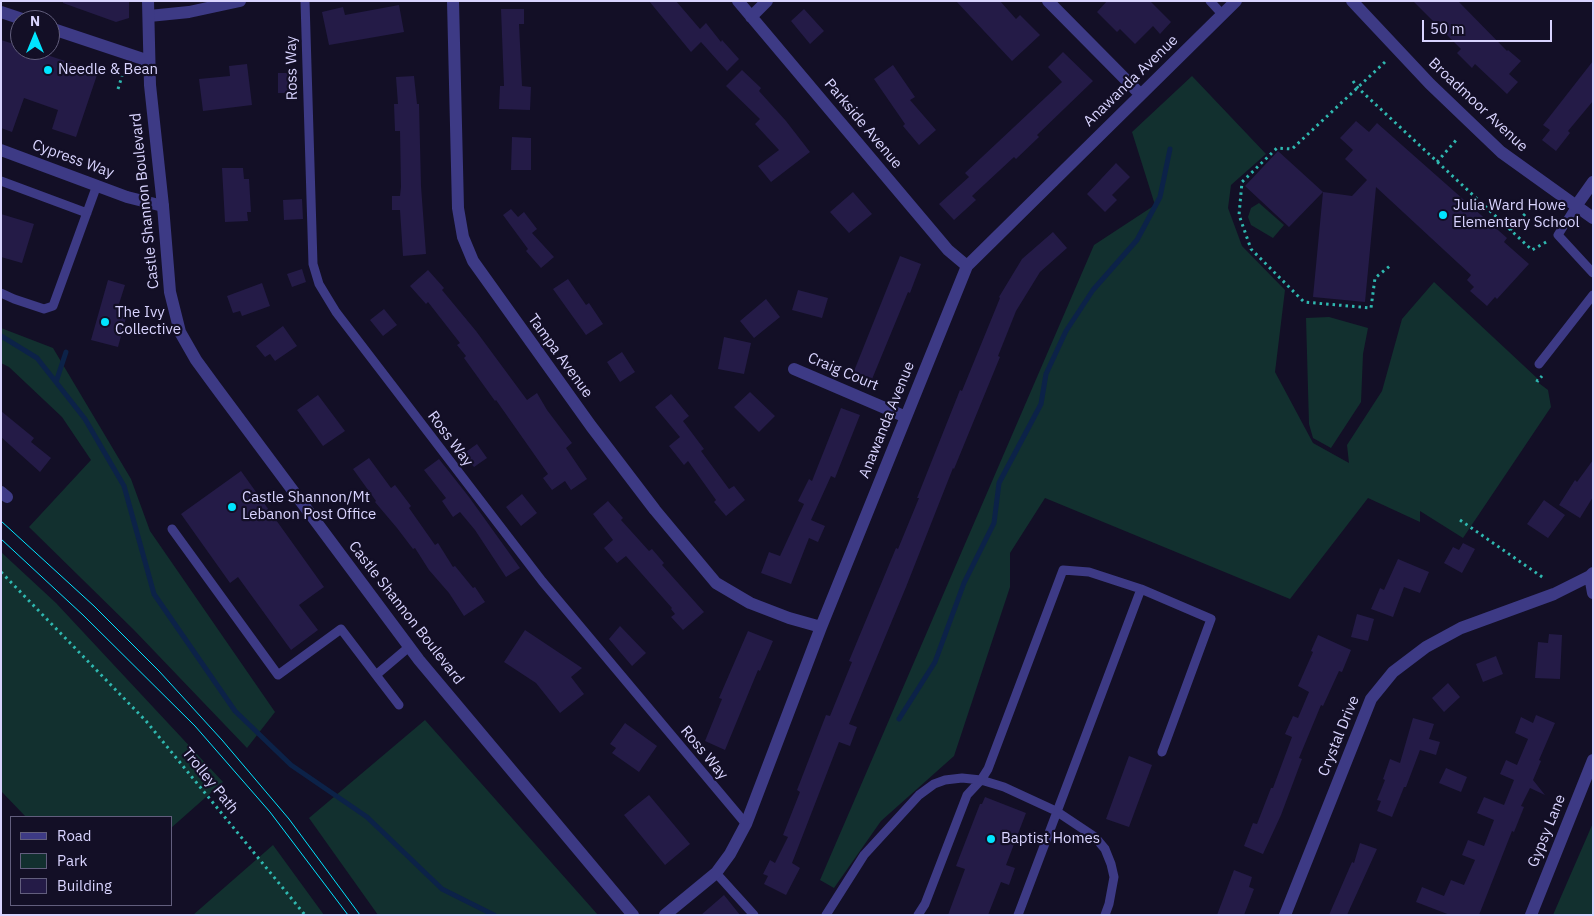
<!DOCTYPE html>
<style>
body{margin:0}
#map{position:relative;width:1594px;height:916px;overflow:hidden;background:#130f26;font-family:"IBM Plex Sans",sans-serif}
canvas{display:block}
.frame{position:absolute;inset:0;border:2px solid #d9d4ff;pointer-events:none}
.legend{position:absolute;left:10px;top:816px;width:162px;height:90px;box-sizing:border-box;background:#130f26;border:1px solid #625e7d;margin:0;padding:6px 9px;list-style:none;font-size:15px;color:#d9d4ff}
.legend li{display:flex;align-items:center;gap:10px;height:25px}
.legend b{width:25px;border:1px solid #625e7d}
.north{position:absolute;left:10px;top:10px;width:50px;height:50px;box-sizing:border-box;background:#130f26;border:1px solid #625e7d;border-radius:50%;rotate:0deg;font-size:14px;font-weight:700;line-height:20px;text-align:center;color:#d9d4ff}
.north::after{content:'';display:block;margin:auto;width:18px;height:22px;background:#00e5ff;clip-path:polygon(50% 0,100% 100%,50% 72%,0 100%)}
.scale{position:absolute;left:1422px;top:20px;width:130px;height:22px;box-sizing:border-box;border:2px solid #d9d4ff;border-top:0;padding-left:6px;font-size:15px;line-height:18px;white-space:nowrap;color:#d9d4ff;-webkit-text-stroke:4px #130f26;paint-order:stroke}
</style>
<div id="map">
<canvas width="1594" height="916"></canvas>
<div class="frame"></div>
<ul class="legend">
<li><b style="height:6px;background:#3d3a85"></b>Road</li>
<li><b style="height:14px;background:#12302f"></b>Park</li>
<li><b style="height:14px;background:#241b47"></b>Building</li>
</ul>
<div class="north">N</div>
<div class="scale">50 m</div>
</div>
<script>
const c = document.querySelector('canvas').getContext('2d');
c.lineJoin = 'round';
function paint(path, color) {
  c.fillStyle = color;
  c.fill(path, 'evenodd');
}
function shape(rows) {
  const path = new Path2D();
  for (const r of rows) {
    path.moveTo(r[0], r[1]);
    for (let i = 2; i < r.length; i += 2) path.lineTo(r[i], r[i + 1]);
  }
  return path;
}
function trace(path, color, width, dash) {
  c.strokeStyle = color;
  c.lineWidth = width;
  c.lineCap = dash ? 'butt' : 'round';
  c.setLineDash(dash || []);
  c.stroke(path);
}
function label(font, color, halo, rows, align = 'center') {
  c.font = font + ' "IBM Plex Sans",sans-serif';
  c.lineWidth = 4.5;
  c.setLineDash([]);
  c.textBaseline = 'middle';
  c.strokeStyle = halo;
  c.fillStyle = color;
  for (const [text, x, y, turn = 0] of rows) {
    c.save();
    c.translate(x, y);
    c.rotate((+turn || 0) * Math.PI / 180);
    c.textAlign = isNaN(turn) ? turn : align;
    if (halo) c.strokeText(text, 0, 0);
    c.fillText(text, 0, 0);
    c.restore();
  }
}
const green = shape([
 [1192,76,1266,154,1231,185,1228,208,1242,246,1285,290,1275,372,1313,443,1349,463,1347,445,1382,391,1402,319,1434,282,1538,379,1536,381,1548,390,1551,407,1463,538,1420,511,1420,522,1368,498,1290,599,1045,498,1010,553,1010,587,954,756,881,821,834,888,820,880,1094,245,1155,205,1132,132],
 [1259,203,1284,225,1273,238,1251,225,1248,217,1251,208],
 [1329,317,1368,328,1363,354,1361,402,1331,448,1313,438,1309,424,1306,318],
 [1,328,53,348,131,479,150,531,275,712,247,748,134,630,29,527,91,460,62,417,9,367,1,363],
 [1,552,56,603,223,782,171,828,171,817,26,817,1,791],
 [425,720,598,915,378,915,309,818],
 [1593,823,1593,915,1553,915],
 [273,845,324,915,193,915]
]);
const stream = shape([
 [1,336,37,358,85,419,124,486,154,594,235,711,291,765,367,817,442,889,494,915],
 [56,382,66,352],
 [899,719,935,662,964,583,994,523,999,483,1041,404,1046,374,1066,331,1093,290,1137,240,1160,197,1170,149]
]);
const building = shape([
 [63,1,129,1,129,18,116,22,63,3],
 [649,1,676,1,700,29,706,23,721,42,722,40,739,59,727,71,701,42,691,52],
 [956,1,1000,1,1016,19,1020,15,1040,35,1012,61],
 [1107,1,1150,1,1171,22,1160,34,1153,26,1135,44,1120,29,1117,32,1097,12],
 [1413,1,1458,1,1507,51,1508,50,1521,61,1509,74,1518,82,1507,94,1475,64,1472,68,1457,53,1461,49],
 [399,5,404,32,329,45,322,12,343,7,345,15],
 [501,9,524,9,524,24,519,24,522,86,531,87,530,110,499,109,500,86,504,86],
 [804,9,824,31,810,44,791,21],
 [1,40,20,46,20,50,32,50,98,72,76,137,52,129,58,110,24,98,12,132,1,128],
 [1063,52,1093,81,1037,135,1039,137,1016,159,1014,157,972,196,976,200,954,220,939,204,969,177,965,173,1062,82,1048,67],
 [1593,61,1593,101,1568,131,1570,133,1556,151,1542,140,1550,130,1543,125],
 [247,64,252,105,203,111,199,79,230,76,229,66],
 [893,65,915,97,910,100,936,130,919,145,903,126,905,124,874,79],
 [742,70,761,88,759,91,786,121,810,152,771,182,758,166,779,150,755,124,760,119,726,86],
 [278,73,297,73,297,93,278,93],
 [414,76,417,104,419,104,421,186,426,254,403,256,400,210,392,210,392,196,400,196,401,187,400,131,395,131,394,104,398,104,396,77],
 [1356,121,1369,132,1377,123,1507,238,1504,242,1529,264,1497,299,1495,297,1487,306,1470,291,1474,287,1467,280,1471,275,1376,187,1365,302,1313,297,1323,192,1352,196,1367,180,1345,159,1353,150,1340,138],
 [512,137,531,138,531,170,511,170],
 [1278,151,1323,192,1289,227,1245,186],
 [1116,163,1130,177,1112,195,1117,200,1105,212,1087,194],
 [222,168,243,168,244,179,249,179,251,212,247,212,248,221,225,222],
 [853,192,872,214,849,233,830,212],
 [302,199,303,219,284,220,283,200],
 [511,209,518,217,524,212,537,229,532,233,554,257,541,268,526,251,528,249,503,215],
 [1,214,34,224,22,263,1,257],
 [1053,232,1067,248,1040,272,1016,311,998,356,1000,357,954,469,953,468,906,587,849,724,857,727,850,746,839,742,792,863,800,868,786,895,764,884,768,876,763,874,770,860,775,863,788,837,783,835,800,792,797,790,826,715,830,716,852,662,849,661,896,548,898,549,919,498,917,498,960,390,962,391,1000,298,999,297,1022,259],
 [900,256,921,264,910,293,908,292,870,384,852,376],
 [302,269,306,282,292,287,287,274],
 [428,270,444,288,442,290,476,331,527,400,537,393,547,410,572,443,566,448,587,479,571,490,565,481,552,490,543,478,548,474,496,400,495,401,464,358,466,356,457,345,460,343,428,302,426,304,410,286],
 [568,279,586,305,589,303,603,324,586,335,553,289],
 [108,280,125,285,119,304,129,307,118,347,91,340],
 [262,283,270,306,242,316,240,311,233,313,227,296],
 [798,290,828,298,822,318,792,310],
 [766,299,780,317,754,338,740,321],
 [384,309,397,325,383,336,370,320],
 [283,326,297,346,275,361,270,354,265,357,256,346],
 [724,337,751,343,744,374,718,369],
 [622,352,635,372,620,382,607,362],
 [750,392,775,416,759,432,734,407],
 [671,394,689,416,683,421,704,449,701,451,729,489,734,486,745,500,726,516,714,502,716,500,688,461,684,465,669,446,680,437,655,407],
 [318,395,345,431,323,446,297,410],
 [841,408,860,415,835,478,831,476,811,520,825,526,818,542,809,538,791,584,761,573,769,552,780,556,804,504,798,501,809,479,812,481],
 [1,411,34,438,31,442,51,458,40,472,1,437],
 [477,444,487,458,474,467,463,454],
 [369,458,391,488,395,485,411,506,409,508,435,545,438,543,453,567,455,566,473,588,475,587,485,602,464,616,449,593,429,570,415,548,413,549,397,528,375,502,376,501,353,469],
 [439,459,469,497,520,568,506,577,475,530,460,512,453,517,442,501,446,498,424,470],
 [1593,460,1593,497,1580,518,1559,505,1575,480,1577,482],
 [241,471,324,587,299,605,318,630,291,650,238,577,230,583,181,514],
 [522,494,537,513,521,526,506,507],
 [1544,500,1565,515,1548,538,1527,524],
 [608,501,623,518,621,520,649,551,652,549,664,563,662,565,704,612,683,630,671,617,675,614,671,609,672,608,626,556,617,563,604,548,613,540,593,514],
 [1463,543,1475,549,1462,573,1444,563,1453,547,1459,550],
 [1398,559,1429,572,1420,593,1404,587,1393,617,1371,609,1380,588,1384,590],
 [1357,614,1374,619,1368,641,1351,637],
 [620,626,646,653,632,666,609,639],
 [525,630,582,668,571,677,584,694,560,713,536,683,504,662],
 [748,631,773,641,760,671,758,670,725,750,705,741,722,699,719,698],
 [1549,634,1562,635,1560,679,1535,678,1538,642,1548,643],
 [1318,635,1351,650,1342,672,1339,671,1323,706,1321,705,1299,758,1302,759,1281,815,1263,854,1244,846,1253,823,1257,824,1271,788,1273,788,1292,737,1285,734,1293,716,1298,718,1309,692,1298,686,1313,652,1311,651],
 [1496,656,1503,674,1483,682,1476,664],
 [1448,683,1460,697,1444,712,1432,698],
 [1536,715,1555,723,1539,760,1541,761,1533,780,1545,795,1530,788,1521,806,1524,807,1514,832,1512,831,1479,915,1450,915,1416,902,1422,887,1444,896,1451,880,1464,885,1475,860,1462,855,1468,840,1484,846,1494,820,1477,813,1484,797,1504,805,1514,780,1500,774,1506,760,1517,765,1528,739,1515,733,1521,717,1533,723],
 [1413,718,1434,724,1429,739,1440,742,1436,755,1420,750,1406,787,1404,787,1392,817,1377,811,1381,801,1377,800,1385,780,1383,779,1390,759,1400,763],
 [625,723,657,746,639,772,612,753,616,748,610,744],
 [1129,756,1152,765,1129,827,1106,819],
 [1446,768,1467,777,1461,792,1439,783],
 [649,795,690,844,665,865,624,815],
 [985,797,1026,813,1006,865,1015,868,1009,885,1001,882,988,915,948,915,965,869,956,866,980,804,982,804],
 [1360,843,1377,849,1347,915,1329,915,1352,862,1354,863],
 [1234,870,1252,877,1249,887,1254,889,1244,915,1217,915],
 [724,895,740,915,701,915]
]);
const path = shape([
 [1385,62,1292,149,1277,148,1242,182,1239,215,1251,249,1304,302,1371,308,1375,278,1391,265],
 [1353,81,1358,88,1532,250,1548,241],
 [118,89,122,76],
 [1437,162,1458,138],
 [1510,230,1540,198],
 [1536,380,1538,381,1542,376],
 [1460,520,1545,579],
 [1,572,146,721,305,915]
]);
const service = shape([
 [305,1,313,264,319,284,336,312,542,581,746,824],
 [1210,1,1222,14],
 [1,181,87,213],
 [1576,206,1558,235,1593,273],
 [1,293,14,299,44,309,53,306,97,185],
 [1539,364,1593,295],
 [172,529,278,675,341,629,376,675,409,647],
 [1141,589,1211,619,1162,752],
 [376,675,399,705],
 [716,873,754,915],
 [826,915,864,855,919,795,934,784,945,780,962,778,981,780,1004,787,1056,811,1095,837,1105,849,1111,864,1114,877,1109,904,1105,915],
 [918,915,925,904,967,795,981,780,988,769,1063,570,1089,572,1141,589,1018,915]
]);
const minor = shape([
 [453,1,458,208,463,237,473,261,591,426,655,510,716,583,750,603,789,618,821,627],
 [738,1,948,250,967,266],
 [1048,1,1140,94],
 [1352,1,1430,84,1501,152,1593,218],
 [149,16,189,12,240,1],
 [751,17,767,1],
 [1,150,127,197,163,206],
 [1576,206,1593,182],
 [794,369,906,417],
 [1,492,7,497],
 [1590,576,1593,593],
 [665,915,716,873,730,854,746,824,821,627,967,266,1236,1],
 [1285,915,1371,699,1393,672,1426,647,1461,628,1554,594,1590,576,1593,573],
 [1531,915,1593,760]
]);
const tertiary = shape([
 [148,1,150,85,163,206,170,292,180,332,196,360,215,386,419,660,633,915],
 [1,12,25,20],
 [50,28,149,61]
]);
const tram = shape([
 [1,521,94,606,159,671,222,740,289,819,360,915],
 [1,539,83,615,195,726,270,812,348,915]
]);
const markers = [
 [48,70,5,"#00e5ff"],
 [1443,215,5,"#00e5ff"],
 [105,322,5,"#00e5ff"],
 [232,507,5,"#00e5ff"],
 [991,839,5,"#00e5ff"]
];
const streetNames = [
 ["Ross Way",292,68,-91],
 ["Anawanda Avenue",1131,81,-44],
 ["Broadmoor Avenue",1478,105,43],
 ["Parkside Avenue",863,124,50],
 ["Cypress Way",73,159,20],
 ["Castle Shannon Boulevard",145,201,-96],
 ["Tampa Avenue",560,356,54],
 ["Craig Court",843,372,23],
 ["Anawanda Avenue",887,420,-68],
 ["Ross Way",450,439,53],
 ["Castle Shannon Boulevard",406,613,52],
 ["Crystal Drive",1339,736,-68],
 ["Ross Way",704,753,50],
 ["Trolley Path",210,781,51],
 ["Gypsy Lane",1547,831,-68]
];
const poiNames = [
 ["Needle & Bean",58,70],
 ["Julia Ward Howe",1453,206],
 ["Elementary School",1453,223],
 ["The Ivy",115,313],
 ["Collective",115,330],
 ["Castle Shannon/Mt",242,498],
 ["Lebanon Post Office",242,515],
 ["Baptist Homes",1001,839]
];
paint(green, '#12302f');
trace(stream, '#0c2248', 5);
paint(building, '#241b47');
trace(path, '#2fb8b0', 3, [2.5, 4]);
trace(service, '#3d3a85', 9);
trace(minor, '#3d3a85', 12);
trace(tertiary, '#3d3a85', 12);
trace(tram, '#00e5ff', 1);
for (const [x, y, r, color] of markers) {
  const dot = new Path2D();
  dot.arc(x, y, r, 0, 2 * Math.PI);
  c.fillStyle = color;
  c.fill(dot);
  trace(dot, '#130f26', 2);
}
label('15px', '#d9d4ff', '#130f26', streetNames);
label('15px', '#d9d4ff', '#130f26', poiNames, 'left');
</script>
